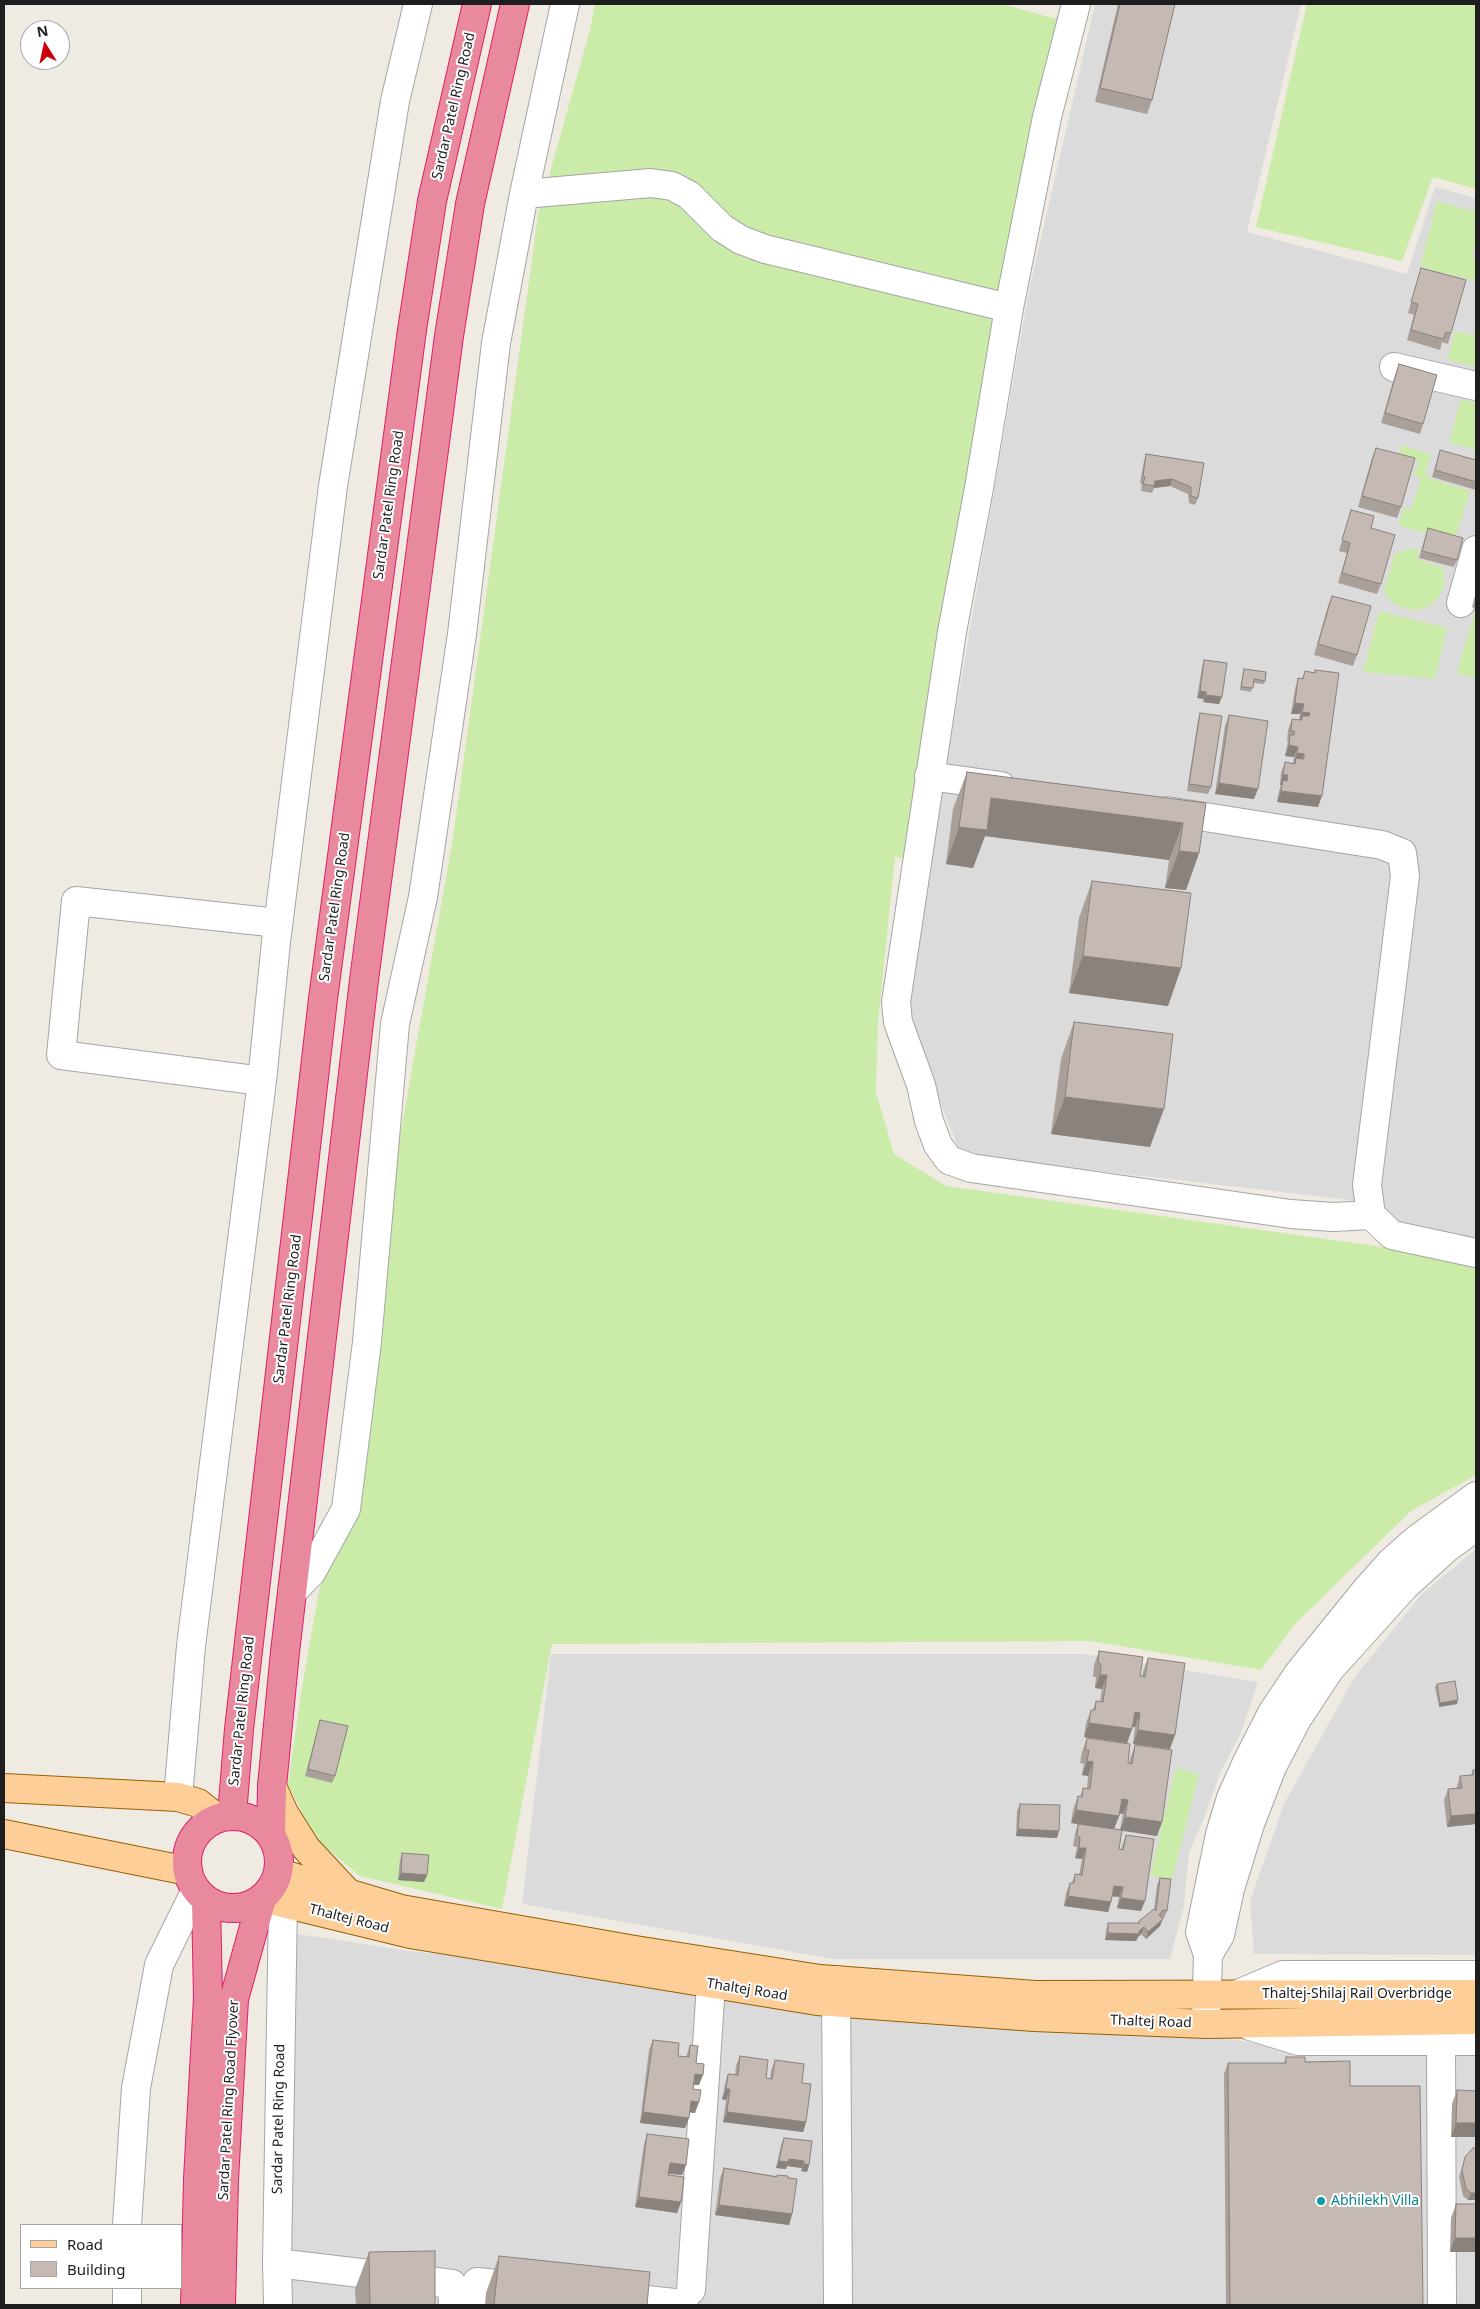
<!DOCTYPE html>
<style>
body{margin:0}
#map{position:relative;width:1480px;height:2309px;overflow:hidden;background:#efebe3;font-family:"Noto Sans",sans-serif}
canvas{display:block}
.frame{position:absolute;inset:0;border:5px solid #1e1e1e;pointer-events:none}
.legend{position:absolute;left:20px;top:2224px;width:162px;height:65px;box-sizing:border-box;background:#fff;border:1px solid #a5a5a5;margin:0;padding:6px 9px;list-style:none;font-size:15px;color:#1e1e1e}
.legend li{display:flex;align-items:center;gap:10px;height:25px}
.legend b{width:25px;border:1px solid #a5a5a5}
.north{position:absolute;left:20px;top:20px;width:50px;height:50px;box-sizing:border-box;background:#fff;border:1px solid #a5a5a5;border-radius:50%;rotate:350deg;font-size:14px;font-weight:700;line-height:20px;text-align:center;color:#1e1e1e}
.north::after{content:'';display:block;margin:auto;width:18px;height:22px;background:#cb0008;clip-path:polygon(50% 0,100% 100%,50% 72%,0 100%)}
</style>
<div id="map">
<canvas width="1480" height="2309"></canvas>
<div class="frame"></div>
<ul class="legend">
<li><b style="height:6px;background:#fece99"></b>Road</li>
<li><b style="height:14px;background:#c4bab3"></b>Building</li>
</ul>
<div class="north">N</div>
</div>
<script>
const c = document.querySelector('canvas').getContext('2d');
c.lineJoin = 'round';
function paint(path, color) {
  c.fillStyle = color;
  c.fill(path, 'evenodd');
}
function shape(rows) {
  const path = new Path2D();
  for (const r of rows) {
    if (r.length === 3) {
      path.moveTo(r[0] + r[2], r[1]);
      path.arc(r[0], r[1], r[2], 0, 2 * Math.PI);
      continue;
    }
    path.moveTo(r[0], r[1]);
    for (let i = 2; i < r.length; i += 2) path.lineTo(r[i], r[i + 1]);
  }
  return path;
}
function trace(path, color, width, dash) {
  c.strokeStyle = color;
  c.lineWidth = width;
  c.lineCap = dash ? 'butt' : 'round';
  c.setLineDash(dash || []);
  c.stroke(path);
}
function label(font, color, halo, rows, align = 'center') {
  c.font = font + ' "Noto Sans",sans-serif';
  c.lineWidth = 4;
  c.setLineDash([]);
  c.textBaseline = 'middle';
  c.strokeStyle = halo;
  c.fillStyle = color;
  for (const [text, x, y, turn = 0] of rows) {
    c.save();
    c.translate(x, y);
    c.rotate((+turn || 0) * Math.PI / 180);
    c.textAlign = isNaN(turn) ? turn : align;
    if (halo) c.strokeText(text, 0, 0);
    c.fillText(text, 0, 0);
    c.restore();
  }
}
const residential = shape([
 [1095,4,1301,4,1247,232,1407,274,1435,187,1476,198,1476,1239,1400,1227,1351,1200,961,1155,925,1063,906,997,1028,295],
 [1476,1549,1476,1955,1254,1954,1250,1901,1284,1804,1354,1678,1421,1595],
 [551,1654,1085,1654,1258,1682,1241,1733,1221,1771,1203,1821,1189,1853,1184,1905,1170,1959,833,1959,522,1904],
 [272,1930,409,1951,1236,2040,1298,2052,1476,2053,1476,2305,269,2305]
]);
const grass = shape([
 [595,4,1002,4,1056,19,1060,4,1088,4,1017,310,924,861,895,857,878,1022,876,1092,894,1154,946,1186,1476,1260,1476,1475,1411,1511,1295,1624,1261,1670,1091,1641,552,1644,502,1909,360,1876,315,1839,288,1784,302,1687,453,838,538,215,590,30],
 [1307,4,1476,4,1476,189,1433,177,1402,261,1256,227],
 [1437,201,1476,212,1476,240,1472,257,1476,258,1476,281,1420,267],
 [1476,326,1476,367,1448,360,1455,331,1474,335],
 [1461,399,1476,403,1476,450,1449,443],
 [1402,445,1431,455,1425,473,1430,475,1429,478,1470,491,1454,542,1398,525,1404,508,1411,510,1421,479,1414,476,1419,461,1399,455],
 [1408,549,1420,549,1417,559,1444,568,1444,586,1439,597,1430,605,1419,610,1407,609,1396,605,1387,596,1384,590,1395,554],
 [1379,611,1447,628,1435,679,1363,672],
 [1474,614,1476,614,1476,678,1457,673],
 [1176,1768,1199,1774,1172,1880,1150,1875]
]);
const minor = shape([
 [1076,4,1047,117,1009,308,979,488,952,632,896,1002,898,1022,921,1085,929,1121,938,1145,949,1160,971,1168,1291,1214,1333,1217,1371,1215],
 [524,194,651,183,672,186,689,195,722,228,741,240,765,249,1009,308],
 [1394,367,1476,386],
 [1461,603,1476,550],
 [929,776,1001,786],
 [1167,811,1382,845,1402,853,1405,876,1367,1185,1371,1215,1392,1235,1476,1253],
 [262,1081,61,1055,76,901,278,923],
 [292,1592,311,1573,346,1509,367,1342,395,1024,423,897,462,634,496,343,524,194,565,4],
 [178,1797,191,1646,262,1081,276,942,333,486,395,101,418,4],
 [1208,1955,1220,1935,1230,1889,1250,1824,1272,1767,1297,1719,1330,1669,1404,1587,1448,1547,1476,1527],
 [836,1980,838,2305],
 [1238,1994,1283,1975,1476,1975],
 [1206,2019,1208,1955,1200,1932,1220,1834,1231,1798,1248,1760,1272,1713,1298,1674,1366,1590,1391,1562,1417,1539,1476,1496],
 [1250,2026,1299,2041,1476,2041],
 [1441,2041,1442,2305],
 [127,2225,136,2088,159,1965,196,1890],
 [277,2263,452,2284,453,2305],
 [691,2290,711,1984],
 [609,2296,684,2304],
 [127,2305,127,2288],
 [278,2305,277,2263,283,1903],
 [476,2305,477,2282,527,2287]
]);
const major = shape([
 [272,1786,284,1813,306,1848,347,1892],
 [4,1788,178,1797,198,1803,217,1818],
 [4,1834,188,1871],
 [279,1873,401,1909,635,1950,820,1979,1035,1995,1476,1994],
 [262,1898,410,1934,817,2001,1034,2017,1206,2024,1476,2020]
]);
const highway = shape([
 [232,1815,239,1729,323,999,412,330,432,201,477,4],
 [233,1862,46],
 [271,1834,272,1786,285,1652,364,980,449,336,470,204,515,4],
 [195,2305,198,2179,208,1998,206,1900],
 [221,2305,224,2180,234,1999,262,1898]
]);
const wall = shape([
 [1118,4,1175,4,1152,100,1147,114,1095,102],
 [1421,268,1451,333,1448,344,1442,342,1440,350,1407,340,1414,315,1408,313],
 [1399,364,1423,424,1420,434,1381,423,1395,375],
 [1376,448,1401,507,1397,518,1358,507,1372,458],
 [1440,450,1476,460,1476,490,1432,477],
 [1146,454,1204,463,1198,498,1195,505,1189,503,1188,494,1170,486,1154,488,1152,493,1141,491,1142,484,1140,483,1144,461],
 [1351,510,1371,528,1381,584,1377,594,1338,583,1347,553,1339,551],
 [1428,528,1457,560,1454,567,1419,558],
 [1476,592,1476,609,1472,607],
 [1332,596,1357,655,1353,666,1314,655,1328,606],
 [1204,660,1219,704,1203,702,1204,699,1197,698,1202,667],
 [1244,669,1265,681,1264,684,1253,683,1251,692,1240,690,1243,672],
 [1315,670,1318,807,1277,802,1279,791,1281,785,1280,785,1281,773,1285,762,1293,764,1294,757,1285,756,1288,741,1287,741,1288,730,1292,719,1299,720,1300,714,1291,714,1295,689,1298,678,1302,679,1305,671,1314,673],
 [1200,713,1211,787,1208,794,1187,791,1198,720],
 [1229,715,1254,799,1215,794,1225,726],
 [967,772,1206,803,1199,853,1186,890,1165,888,1169,860,985,836,973,868,946,864,953,809],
 [1092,881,1181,968,1168,1006,1069,993,1079,918],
 [1074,1022,1150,1147,1051,1134,1061,1059],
 [1099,1651,1140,1676,1142,1676,1143,1672,1148,1658,1170,1749,1133,1744,1135,1727,1132,1727,1127,1743,1084,1737,1086,1723,1091,1710,1093,1710,1096,1701,1100,1702,1102,1689,1095,1688,1096,1677,1093,1677,1094,1665],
 [1437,1684,1457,1704,1439,1707,1435,1687],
 [320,1720,335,1776,332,1783,305,1776,318,1727],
 [1087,1738,1128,1763,1129,1763,1130,1759,1135,1745,1162,1822,1157,1836,1122,1831,1119,1849,1121,1849,1126,1835,1141,1911,1117,1908,1119,1897,1112,1896,1111,1902,1108,1912,1064,1906,1066,1893,1070,1883,1072,1883,1075,1874,1079,1875,1082,1859,1075,1858,1077,1847,1073,1846,1075,1834,1078,1824,1071,1823,1073,1810,1078,1796,1080,1797,1083,1788,1087,1788,1088,1776,1082,1775,1084,1764,1080,1763,1082,1752],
 [1120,1813,1123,1814,1120,1830,1114,1829],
 [1473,1770,1476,1770,1476,1824,1447,1827,1444,1800,1448,1789,1457,1788,1457,1786,1460,1776,1471,1775],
 [1020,1804,1057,1838,1016,1836,1017,1811],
 [402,1853,427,1875,424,1882,398,1880,400,1860],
 [1160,1878,1167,1911,1164,1918,1161,1918,1160,1926,1146,1939,1141,1934,1138,1937,1136,1941,1105,1940,1106,1930,1108,1923,1138,1924,1139,1921,1154,1909,1157,1885],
 [653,2040,678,2056,686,2057,690,2045,696,2063,699,2085,693,2085,693,2089,695,2113,690,2112,685,2128,640,2123,649,2050],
 [740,2056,766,2078,770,2079,771,2071,775,2060,802,2083,806,2122,803,2132,723,2122,726,2100,722,2099,725,2084,728,2074,735,2075,736,2066],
 [1286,2057,1305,2062,1350,2086,1423,2305,1226,2305,1224,2074,1228,2063,1284,2063],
 [1457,2090,1476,2091,1476,2137,1451,2137,1452,2104],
 [647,2134,686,2165,682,2175,668,2174,668,2175,681,2202,677,2213,635,2207,644,2144],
 [784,2138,809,2165,807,2172,801,2171,802,2168,787,2166,786,2169,776,2168,781,2145],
 [1476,2148,1476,2200,1468,2200,1463,2196,1459,2177,1465,2157],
 [724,2168,788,2178,792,2214,789,2225,715,2215,720,2178],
 [1456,2204,1476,2204,1450,2252,1451,2218],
 [369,2252,435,2305,356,2305,355,2289],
 [499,2256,647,2305,485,2305,486,2293]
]);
const shadedWall = shape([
 [1172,479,1170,486,1154,488,1155,481],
 [1200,691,1206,692,1204,699,1197,698],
 [1206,695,1222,697,1219,704,1203,702],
 [1295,703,1304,704,1300,714,1291,714],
 [1302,712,1310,713,1306,723,1302,716,1300,722,1299,722],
 [1289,745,1298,747,1294,757,1285,756],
 [1297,753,1304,754,1301,764,1296,758,1293,764],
 [1283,775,1288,775,1284,786,1283,780,1281,785,1280,785],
 [1219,783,1258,789,1254,799,1215,794],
 [1281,791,1322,796,1318,807,1277,802],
 [991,798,1183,823,1169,860,985,836,973,868,946,864,959,827],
 [1179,851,1199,853,1186,890,1165,888],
 [1083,956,1181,968,1168,1006,1069,993],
 [1065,1097,1164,1109,1150,1147,1051,1134],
 [1100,1675,1107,1675,1102,1689,1095,1688],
 [1458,1700,1457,1704,1439,1707,1440,1703],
 [1135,1712,1140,1713,1135,1727,1130,1726],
 [1089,1723,1132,1729,1127,1743,1084,1737],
 [1138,1730,1175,1735,1170,1749,1133,1744],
 [1087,1761,1093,1762,1088,1776,1082,1775],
 [1122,1799,1128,1800,1123,1814,1117,1813],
 [1076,1810,1119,1816,1114,1829,1071,1823],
 [1476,1814,1476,1824,1447,1827,1451,1816],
 [1125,1817,1162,1822,1157,1836,1120,1830],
 [1018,1829,1059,1831,1057,1838,1016,1836],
 [1079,1848,1086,1848,1082,1859,1075,1858],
 [401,1873,427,1875,424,1882,398,1880],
 [1114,1886,1123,1887,1119,1897,1110,1896],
 [1068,1896,1111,1902,1108,1912,1064,1906],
 [1121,1898,1145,1901,1141,1911,1117,1908],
 [1163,1919,1160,1926,1146,1939,1148,1932],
 [1144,1927,1141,1934,1138,1937,1136,1941,1105,1940,1108,1933,1139,1931],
 [695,2074,703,2075,699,2085,691,2084],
 [726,2089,730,2089,726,2100,722,2099],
 [691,2101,699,2102,695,2113,687,2112],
 [643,2112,689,2118,685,2128,640,2123],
 [727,2112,806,2122,803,2132,723,2122],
 [1456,2123,1476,2123,1476,2137,1451,2137],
 [789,2159,804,2161,802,2168,787,2166,786,2169,776,2168,779,2161],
 [670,2163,686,2165,682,2175,666,2173],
 [804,2164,809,2165,807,2172,801,2171],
 [1471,2193,1476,2193,1476,2200,1468,2200],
 [639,2197,681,2202,677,2213,635,2207],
 [719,2205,792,2214,789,2225,715,2215],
 [1455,2238,1476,2238,1476,2252,1450,2252]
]);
const building = shape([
 [1120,4,1175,4,1152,100,1100,88,1120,4],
 [1421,268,1466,280,1451,333,1446,332,1443,339,1411,330,1418,304,1411,302,1421,268],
 [1399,364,1437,375,1423,424,1385,413,1399,364],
 [1376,448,1415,458,1401,507,1362,496,1376,448],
 [1440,450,1476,460,1476,482,1435,470,1440,450],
 [1146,454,1204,463,1198,498,1191,496,1191,487,1172,479,1155,481,1154,486,1143,484,1145,477,1143,476,1146,454],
 [1351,510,1374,516,1371,528,1395,535,1381,584,1342,573,1350,543,1342,540,1351,510],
 [1428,528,1463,538,1457,560,1422,551,1428,528],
 [1332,596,1371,606,1357,655,1318,644,1332,596],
 [1204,660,1227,663,1222,697,1206,695,1206,692,1200,691,1204,660],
 [1244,669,1266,672,1265,681,1254,679,1253,688,1241,687,1244,669],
 [1315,670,1339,673,1322,796,1281,791,1283,780,1287,781,1288,775,1283,775,1285,762,1295,764,1296,758,1304,759,1304,754,1297,753,1298,747,1289,745,1290,735,1294,735,1294,731,1291,731,1292,719,1302,720,1302,716,1309,716,1310,713,1302,712,1304,704,1295,703,1298,678,1303,679,1305,671,1315,673,1315,670],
 [1200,713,1222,716,1211,787,1189,784,1200,713],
 [1229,715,1268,721,1258,789,1219,783,1229,715],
 [967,772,1206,803,1199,853,1179,851,1183,823,991,798,987,830,959,827,967,772],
 [1092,881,1191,893,1181,968,1083,956,1092,881],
 [1074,1022,1173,1034,1164,1109,1065,1097,1074,1022],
 [1099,1651,1143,1657,1140,1676,1145,1677,1148,1658,1185,1663,1175,1735,1138,1730,1140,1713,1135,1712,1132,1729,1089,1723,1091,1710,1095,1710,1096,1701,1103,1702,1107,1675,1100,1675,1101,1664,1098,1663,1099,1651],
 [1455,1681,1458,1700,1440,1703,1437,1684,1455,1681],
 [320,1720,348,1726,335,1776,308,1769,320,1720],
 [1087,1738,1130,1744,1128,1763,1132,1764,1135,1745,1172,1750,1162,1822,1125,1817,1128,1800,1122,1799,1119,1816,1076,1810,1078,1796,1082,1797,1083,1788,1090,1789,1093,1762,1087,1761,1089,1750,1085,1750,1087,1738],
 [1473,1770,1476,1770,1476,1814,1451,1816,1448,1789,1462,1788,1460,1776,1473,1775,1473,1770],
 [1020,1804,1060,1805,1059,1831,1018,1829,1020,1804],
 [1078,1824,1122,1830,1119,1849,1123,1850,1126,1835,1154,1839,1145,1901,1121,1898,1123,1887,1114,1886,1111,1902,1068,1896,1070,1883,1074,1883,1075,1874,1082,1875,1086,1848,1079,1848,1080,1837,1077,1836,1078,1824],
 [402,1853,429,1855,427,1875,401,1873,402,1853],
 [1160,1878,1171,1879,1167,1911,1163,1910,1159,1915,1163,1919,1148,1932,1144,1927,1139,1931,1139,1934,1108,1933,1108,1923,1138,1923,1139,1924,1139,1921,1154,1909,1156,1911,1160,1878],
 [653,2040,679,2043,678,2056,689,2057,690,2045,698,2046,696,2063,704,2064,703,2075,695,2074,693,2089,701,2090,699,2102,691,2101,689,2118,643,2112,653,2040],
 [740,2056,768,2060,766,2078,772,2079,775,2060,804,2064,802,2083,811,2084,806,2122,727,2112,730,2089,726,2089,728,2074,738,2075,740,2056],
 [1286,2057,1305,2057,1305,2062,1350,2061,1350,2086,1420,2086,1423,2305,1230,2305,1228,2063,1286,2063,1286,2057],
 [1457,2090,1476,2091,1476,2123,1456,2123,1457,2090],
 [647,2134,689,2139,686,2165,670,2163,668,2175,684,2177,681,2202,639,2197,647,2134],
 [784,2138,812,2141,809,2165,804,2164,804,2161,789,2159,788,2162,779,2161,784,2138],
 [1473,2148,1476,2148,1476,2193,1471,2193,1466,2189,1462,2170,1465,2157,1473,2148],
 [724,2168,777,2177,777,2175,788,2176,788,2178,797,2179,792,2214,719,2205,724,2168],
 [1456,2204,1476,2204,1476,2238,1455,2238,1456,2204],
 [435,2251,435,2305,370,2305,369,2252,435,2251],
 [499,2256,650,2272,647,2305,494,2305,499,2256]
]);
const markers = [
 [1321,2201,5,"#0f9aa8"]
];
const streetNames = [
 ["Sardar Patel Ring Road",454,106,-77],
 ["Sardar Patel Ring Road",389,505,-82],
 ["Sardar Patel Ring Road",335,907,-82],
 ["Sardar Patel Ring Road",288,1309,-83],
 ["Sardar Patel Ring Road",242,1711,-84],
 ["Thaltej Road",349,1919,14],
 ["Thaltej Road",747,1990,9],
 ["Thaltej-Shilaj Rail Overbridge",1357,1994],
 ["Thaltej Road",1151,2022,2],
 ["Sardar Patel Ring Road Flyover",229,2100,-87],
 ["Sardar Patel Ring Road",279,2119,-89]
];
const cultureNames = [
 ["Abhilekh Villa",1331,2201]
];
paint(residential, '#dcdbdb');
paint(grass, '#cbeba8');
trace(minor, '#a5a5a5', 30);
trace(major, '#975f00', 30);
trace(highway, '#de1f68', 30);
trace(minor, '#fff', 28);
trace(major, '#fece99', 28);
trace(highway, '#e9899e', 28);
paint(wall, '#a9a09a');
paint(shadedWall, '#89827d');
paint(building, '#c4bab3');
trace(building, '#89827d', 1);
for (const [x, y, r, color] of markers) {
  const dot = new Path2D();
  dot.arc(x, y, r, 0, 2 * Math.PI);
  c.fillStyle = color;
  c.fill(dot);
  trace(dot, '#fff', 2);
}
label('14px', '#1e1e1e', '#fff', streetNames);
label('14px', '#0d838f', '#fff', cultureNames, 'left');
</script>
